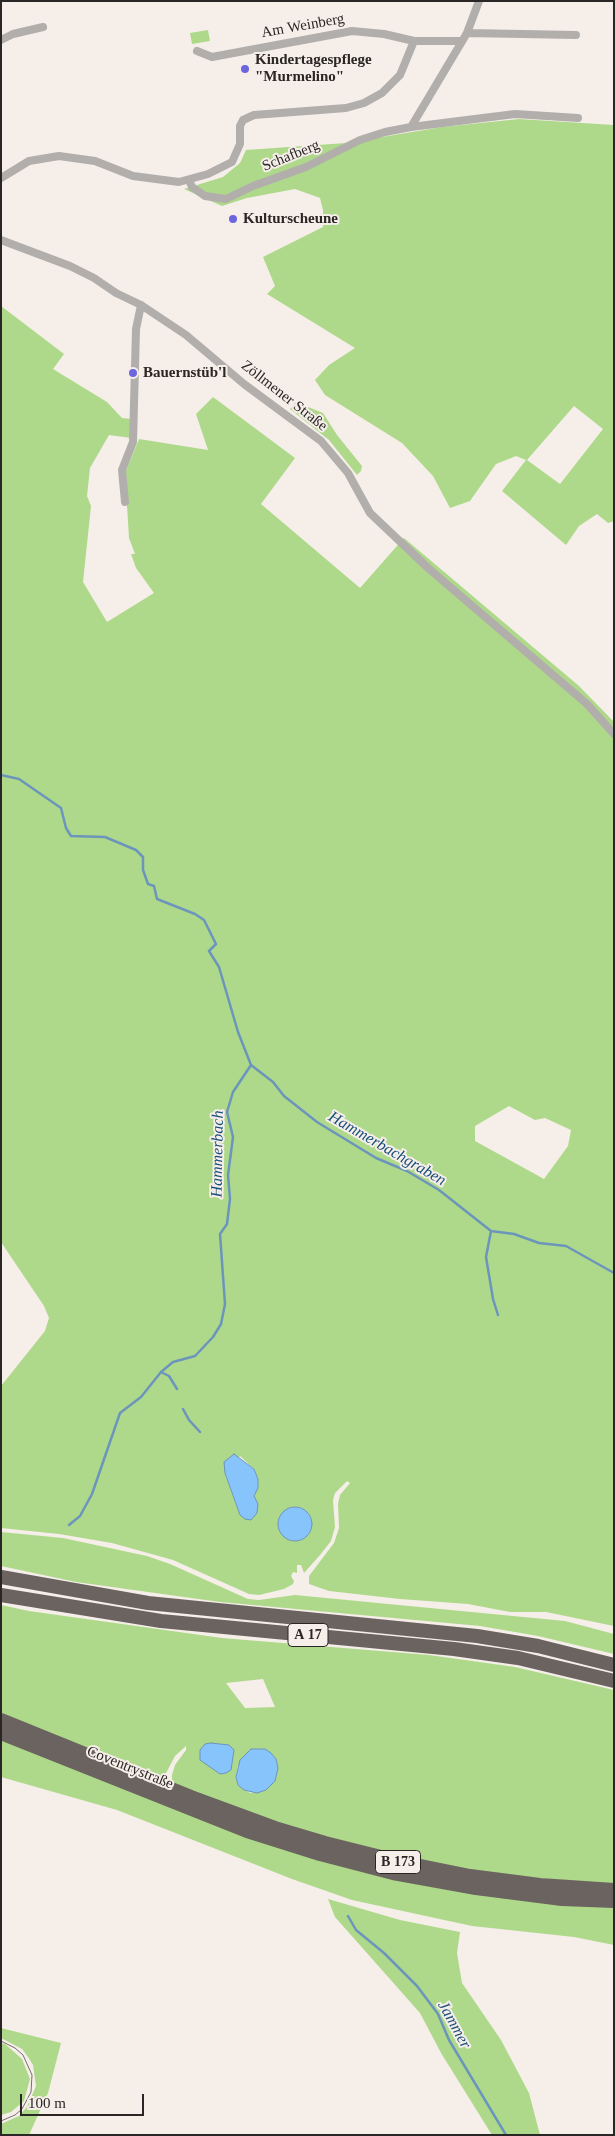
<!DOCTYPE html>
<meta charset="utf-8">
<style>
body{margin:0}
#map{position:relative;width:615px;height:2136px;overflow:hidden;background:#f6eee9;font-family:"Times New Roman",serif}
canvas{display:block}
.frame{position:absolute;inset:0;border:2px solid #292625;pointer-events:none}
.scale{position:absolute;left:20px;top:2094px;width:124px;height:22px;box-sizing:border-box;border:2px solid #292625;border-top:0;padding-left:6px;font-size:15px;line-height:18px;white-space:nowrap;color:#292625;-webkit-text-stroke:4px #f6eee9;paint-order:stroke}
</style>
<div id="map">
<canvas width="615" height="2136"></canvas>
<div class="frame"></div>
<div class="scale">100 m</div>
</div>
<script>
const c = document.querySelector('canvas').getContext('2d');
c.lineJoin = 'round';
function paint(path, color) {
  c.fillStyle = color;
  c.fill(path, 'evenodd');
}
function shape(rows) {
  const path = new Path2D();
  for (const r of rows) {
    if (r.length === 3) {
      path.moveTo(r[0] + r[2], r[1]);
      path.arc(r[0], r[1], r[2], 0, 2 * Math.PI);
      continue;
    }
    path.moveTo(r[0], r[1]);
    for (let i = 2; i < r.length; i += 2) path.lineTo(r[i], r[i + 1]);
  }
  return path;
}
function trace(path, color, width, dash) {
  c.strokeStyle = color;
  c.lineWidth = width;
  c.lineCap = dash ? 'butt' : 'round';
  c.setLineDash(dash || []);
  c.stroke(path);
}
function label(font, color, halo, rows, align = 'center') {
  c.font = font + ' "Times New Roman",serif';
  c.lineWidth = 4;
  c.setLineDash([]);
  c.textBaseline = 'middle';
  c.strokeStyle = halo;
  c.fillStyle = color;
  for (const [text, x, y, turn = 0] of rows) {
    c.save();
    c.translate(x, y);
    c.rotate((+turn || 0) * Math.PI / 180);
    c.textAlign = isNaN(turn) ? turn : align;
    if (halo) c.strokeText(text, 0, 0);
    c.fillText(text, 0, 0);
    c.restore();
  }
}
const green = shape([
 [208,30,210,41,192,44,190,33],
 [519,119,614,125,614,521,608,523,597,514,579,526,566,545,502,491,526,460,516,456,496,464,470,501,450,508,433,476,402,443,325,395,315,380,329,365,355,348,267,294,275,286,263,257,323,227,323,210,320,198,295,189,247,198,222,206,184,189,223,177,240,163,246,150,346,143,442,127],
 [574,406,603,429,560,484,527,460],
 [1,306,64,354,53,369,107,402,122,418,132,419,131,438,109,435,90,468,87,496,91,506,83,582,107,622,154,593,136,568,131,554,135,554,129,538,125,473,139,439,208,450,196,414,213,397,295,458,261,504,360,588,404,538,579,686,614,722,614,1626,546,1612,510,1612,468,1604,400,1599,329,1591,309,1584,309,1576,334,1543,339,1528,338,1504,340,1495,350,1483,347,1481,335,1493,333,1500,335,1527,331,1541,320,1555,304,1573,301,1565,297,1565,297,1573,293,1572,291,1576,294,1581,293,1584,284,1589,259,1595,249,1594,173,1560,112,1543,59,1534,1,1528,1,1386,45,1331,49,1318,44,1306,1,1242],
 [509,1106,535,1120,545,1118,571,1130,568,1146,544,1179,475,1141,475,1126],
 [240,1456,254,1469,258,1479,254,1496,240,1515,225,1473],
 [296,402,323,413,337,435,362,466,361,471,357,475,329,440,290,409],
 [1,1532,63,1538,147,1556,170,1564,248,1599,259,1600,295,1595,565,1621,614,1634,614,1654,538,1636,480,1626,220,1602,76,1582,1,1566],
 [1,1605,29,1611,222,1638,429,1655,515,1667,614,1690,614,1885,476,1872,391,1854,280,1825,178,1786,172,1781,172,1775,175,1765,186,1750,186,1746,175,1756,164,1777,155,1778,1,1715],
 [263,1679,275,1707,245,1708,226,1683],
 [238,1765,266,1790,250,1793,238,1785,236,1777],
 [1,1739,212,1823,614,1907,614,1945,574,1937,472,1926,352,1900,292,1879,117,1810,1,1777],
 [328,1899,400,1920,460,1932,457,1953,462,1983,501,2040,529,2093,540,2135,492,2135,441,2053,420,2013,335,1917],
 [1,2028,61,2043,48,2093,29,2135,1,2135,1,2124,19,2116,27,2107,36,2086,33,2065,28,2057,22,2049,1,2038],
 [1,2043,5,2044,22,2059,30,2079,24,2101,11,2112,1,2115]
]);
const water = shape([
 [234,1454,254,1469,258,1479,258,1488,254,1496,258,1504,257,1513,251,1520,245,1519,240,1515,225,1473,224,1462,234,1454],
 [295,1524,17],
 [211,1743,229,1745,234,1750,231,1770,226,1773,220,1774,200,1760,200,1750,205,1744,211,1743],
 [251,1749,265,1749,271,1753,276,1759,278,1768,275,1781,266,1790,257,1793,244,1790,238,1785,236,1777,240,1760,251,1749]
]);
const stream = shape([
 [1,775,19,779,61,808,66,828,71,836,105,837,136,850,143,857,143,870,148,884,154,886,157,899,195,914,204,920,216,944,209,951,219,967,238,1032,251,1065,233,1092,227,1112,233,1137,228,1175,230,1199,227,1224,220,1234,225,1304,221,1324,213,1337,195,1356,173,1362,161,1372,141,1397,120,1413,92,1494,80,1516,69,1525],
 [251,1065,273,1082,284,1096,317,1122,376,1158,407,1171,439,1190,491,1231,514,1234,539,1243,566,1246,614,1273],
 [491,1231,486,1257,493,1299,498,1315],
 [161,1372,169,1376,177,1389],
 [183,1409,189,1420,200,1432],
 [348,1916,356,1930,384,1953,417,1986,438,2014,449,2040,506,2135]
]);
const street = shape([
 [467,33,576,35],
 [1,40,13,34,43,27],
 [197,51,212,57,352,31,384,34,414,41,460,41],
 [411,127,467,33,479,1],
 [1,178,29,161,59,156,95,161,133,176,179,182,208,174,232,162,240,144,240,126,243,120,254,115,346,108,364,103,382,93,400,75,414,41],
 [189,180,192,187,205,196,226,199,253,186,306,167,360,140,385,132,411,127,515,114,578,118],
 [1,240,70,266,94,278,116,293,141,305,186,335,244,384,321,441,348,473,370,513,428,568,587,704,614,734],
 [125,502,122,470,133,442,136,329,141,305]
]);
const highway = shape([
 [1,1577,148,1603,477,1636,538,1646,614,1665],
 [1,1595,161,1621,454,1649,518,1658,614,1681],
 [1,1720,191,1797,278,1829,325,1843,401,1862,470,1876,540,1885,614,1890],
 [1,1733,247,1831,320,1854,393,1873,476,1888,562,1899,614,1901]
]);
const tram = shape([
 [1,2041,15,2048,23,2055,32,2075,31,2092,22,2109,15,2115,1,2121]
]);
const markers = [
 [245,69,5,"#6c65df"],
 [233,219,5,"#6c65df"],
 [133,373,5,"#6c65df"]
];
const shields = [
 [308,1635,40],
 [398,1862,45]
];
const shieldNames = [
 ["A 17",308,1635],
 ["B 173",398,1862]
];
const streetNames = [
 ["Am Weinberg",303,26,-10],
 ["Schafberg",291,156,-22],
 ["Zöllmener Straße",284,396,38],
 ["Coventrystraße",130,1768,22]
];
const poiNames = [
 ["Kindertagespflege",255,60],
 ["\"Murmelino\"",255,77],
 ["Kulturscheune",243,219],
 ["Bauernstüb'l",143,373]
];
const waterNames = [
 ["Hammerbachgraben",387,1149,30],
 ["Hammerbach",218,1154,-89],
 ["Jammer",454,2025,61]
];
paint(green, '#afd98a');
paint(water, '#88c4fc');
trace(water, '#6c95bc', 1);
trace(stream, '#6c95bc', 2.5);
trace(street, '#b1aeac', 8);
trace(highway, '#6b6360', 14);
trace(tram, '#746f6d', 1);
for (const [x, y, r, color] of markers) {
  const dot = new Path2D();
  dot.arc(x, y, r, 0, 2 * Math.PI);
  c.fillStyle = color;
  c.fill(dot);
  trace(dot, '#f6eee9', 2);
}
for (const [x, y, w] of shields) {
  const box = new Path2D();
  box.roundRect(x - w / 2, y - 11.5, w, 23, 4);
  c.fillStyle = '#f6eee9';
  c.fill(box);
  trace(box, '#292625', 1);
}
label('bold 14px', '#292625', null, shieldNames);
label('15px', '#292625', '#f6eee9', streetNames);
label('bold 15px', '#292625', '#f6eee9', poiNames, 'left');
label('italic 16px', '#174f7b', '#f6eee9', waterNames);
</script>
